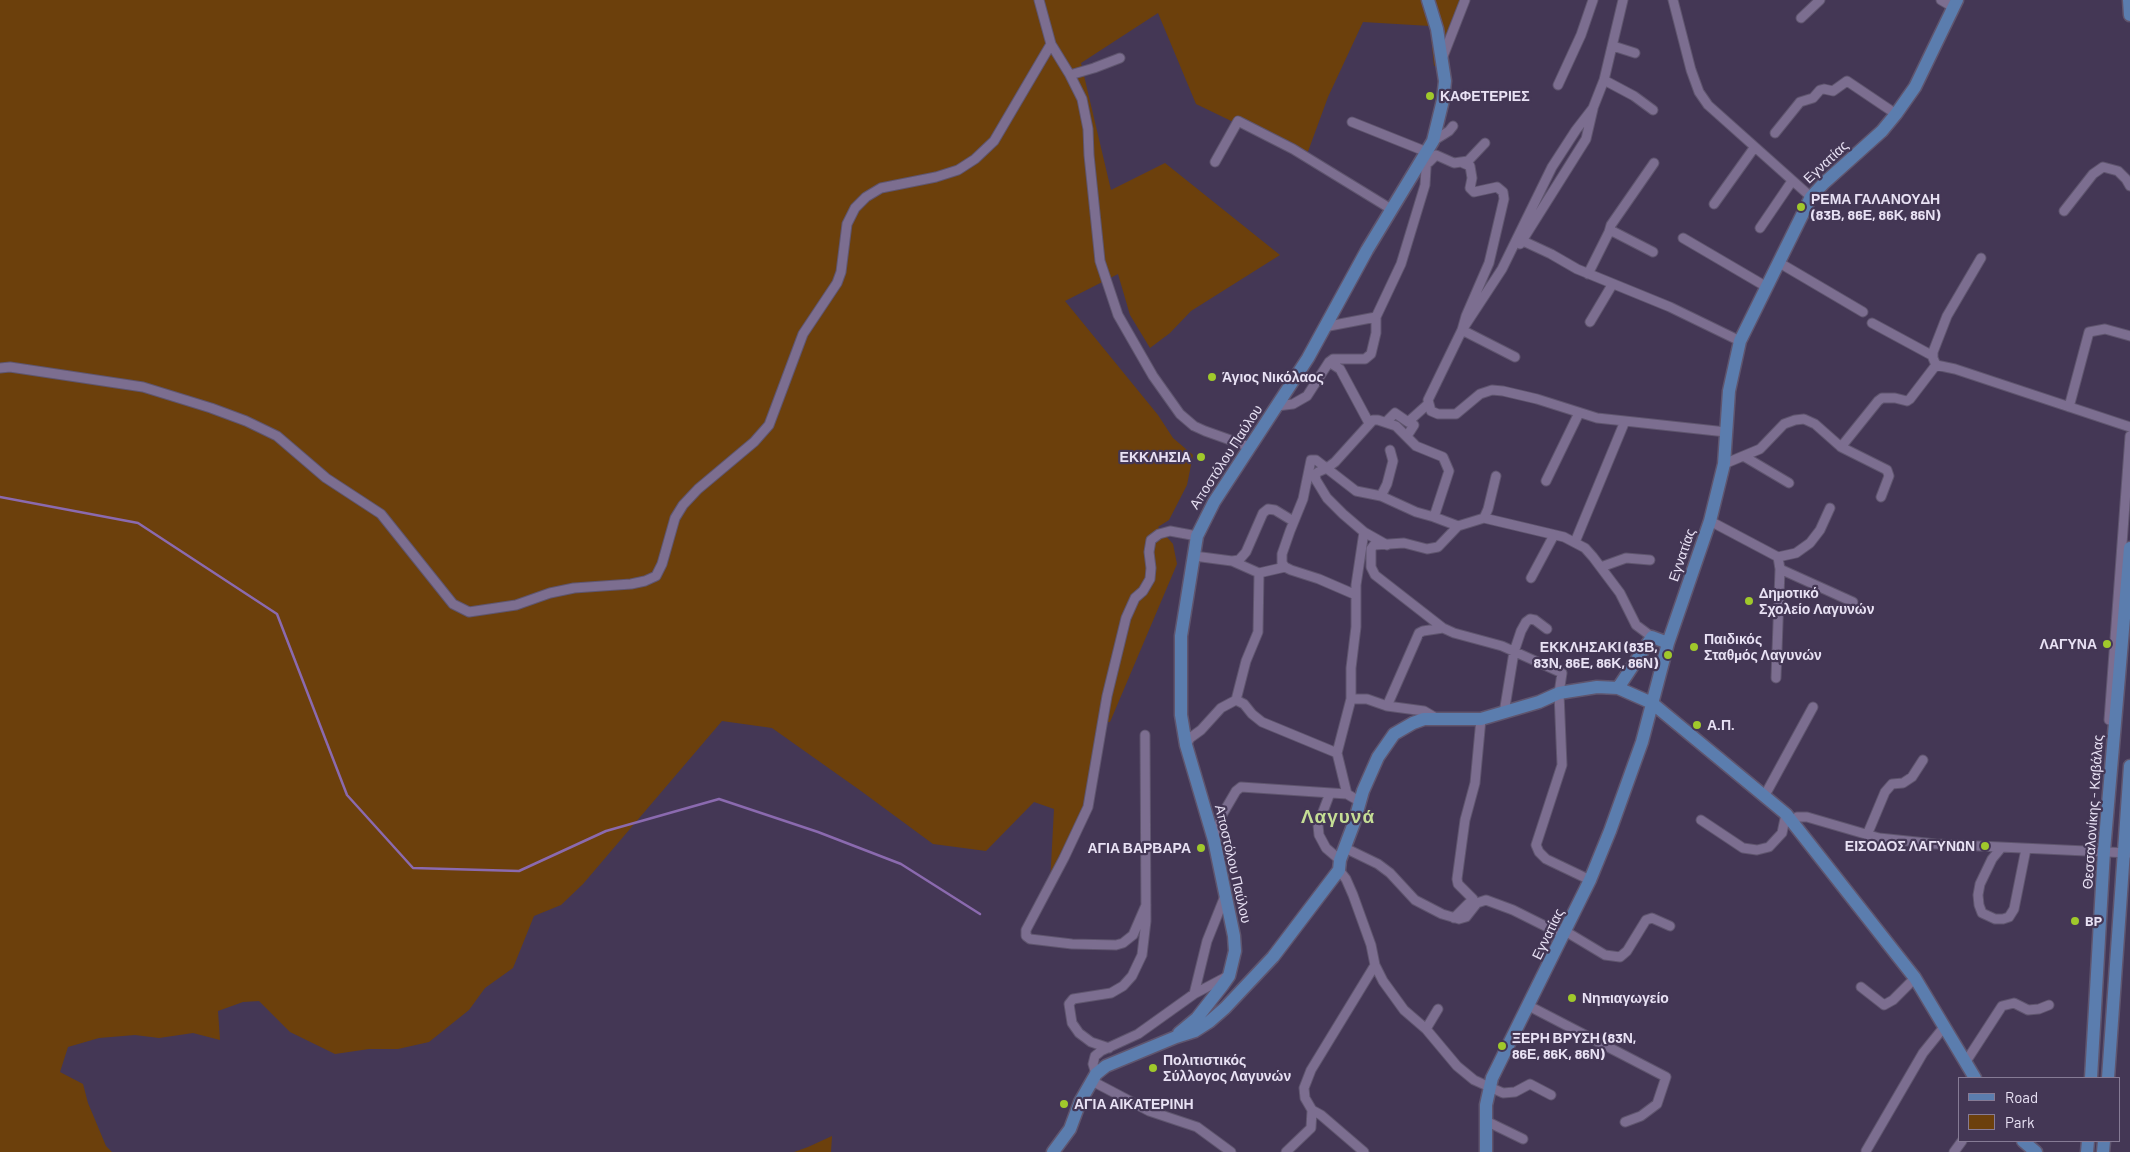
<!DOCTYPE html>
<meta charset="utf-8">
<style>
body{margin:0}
#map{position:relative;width:2130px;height:1152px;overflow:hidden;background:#443755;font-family:Barlow,sans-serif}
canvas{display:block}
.legend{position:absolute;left:1958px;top:1077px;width:162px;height:65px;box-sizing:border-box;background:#443755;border:1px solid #867b95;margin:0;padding:6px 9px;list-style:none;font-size:15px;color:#e8e1f4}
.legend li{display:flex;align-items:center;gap:10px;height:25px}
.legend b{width:25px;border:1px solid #867b95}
</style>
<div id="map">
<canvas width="2130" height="1152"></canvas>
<ul class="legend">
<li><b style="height:6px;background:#5b7dae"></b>Road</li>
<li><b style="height:14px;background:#6c400c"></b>Park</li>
</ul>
</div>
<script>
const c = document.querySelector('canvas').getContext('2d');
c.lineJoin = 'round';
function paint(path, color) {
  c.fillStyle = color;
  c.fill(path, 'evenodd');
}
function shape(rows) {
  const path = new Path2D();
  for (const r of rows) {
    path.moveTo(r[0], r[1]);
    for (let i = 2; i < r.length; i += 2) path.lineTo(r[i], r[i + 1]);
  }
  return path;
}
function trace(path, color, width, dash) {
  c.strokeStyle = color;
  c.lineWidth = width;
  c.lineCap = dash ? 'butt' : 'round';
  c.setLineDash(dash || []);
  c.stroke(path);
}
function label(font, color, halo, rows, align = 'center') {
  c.font = font + ' Barlow,sans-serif';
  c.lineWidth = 4.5;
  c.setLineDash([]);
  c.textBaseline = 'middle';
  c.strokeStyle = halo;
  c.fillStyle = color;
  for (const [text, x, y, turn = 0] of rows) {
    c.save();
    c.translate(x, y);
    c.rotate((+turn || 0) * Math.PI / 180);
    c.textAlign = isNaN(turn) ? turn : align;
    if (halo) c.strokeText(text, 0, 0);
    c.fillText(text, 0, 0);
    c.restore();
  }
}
const green = shape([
 [0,0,1469,0,1447,61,1434,66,1430,26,1363,22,1328,97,1306,157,1196,104,1158,13,1081,63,1111,190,1165,163,1280,255,1191,311,1170,333,1150,348,1130,315,1118,274,1065,301,1158,415,1173,438,1193,455,1187,485,1169,520,1158,527,1173,544,1177,564,1110,722,1098,722,1090,776,1083,808,1050,884,1054,809,1034,802,986,851,933,844,861,791,772,728,722,721,583,884,561,905,534,916,513,968,485,988,469,1010,429,1042,398,1049,369,1049,335,1054,290,1032,259,1001,243,1002,218,1011,220,1040,193,1033,159,1038,135,1035,99,1038,68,1047,60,1072,83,1084,88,1103,106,1146,112,1152,0,1152],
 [832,1136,831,1152,794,1152,808,1147]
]);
const stream = shape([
 [0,497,138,523,277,614,347,795,413,868,519,871,606,831,719,799,818,832,901,864,980,914]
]);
const street = shape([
 [1039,0,1051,44,1070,75,1082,99,1088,129,1089,155,1100,261,1118,315,1153,376,1180,414,1194,426,1205,431,1250,447],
 [1673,0,1691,70,1699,92,1708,105,1811,197],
 [1941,0,1953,7],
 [1801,18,1820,0],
 [1613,46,1635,53],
 [1442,59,1465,0],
 [1070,75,1094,68,1120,58],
 [1604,80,1634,96,1653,110],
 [1558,85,1581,35,1593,0],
 [1775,133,1800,102,1813,98,1820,90,1824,89,1833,91,1847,81,1896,114],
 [1433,141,1449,131,1453,126],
 [1215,162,1238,121,1293,149,1391,209],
 [1463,163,1470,166,1472,178,1470,188,1474,192,1497,187,1503,192,1504,199,1489,263,1466,316,1462,330,1515,357],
 [1424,164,1429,162,1436,155,1454,163,1468,161,1485,143],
 [1714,204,1754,148],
 [2064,211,2093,174,2103,167,2118,171,2126,179,2130,186],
 [1760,228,1792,181],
 [1609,232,1611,225,1654,163],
 [1683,238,1765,286],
 [1523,241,1551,254,1577,269,1670,307,1740,341],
 [1520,244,1586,139,1593,109],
 [1778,262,1863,312],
 [1588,274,1609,232,1614,232,1653,252],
 [1590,322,1612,285],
 [1872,323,1933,356],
 [1324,327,1376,317,1401,264,1425,185,1427,152,1352,122],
 [1329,362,1340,369,1369,423],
 [1936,365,1955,369,2130,427],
 [1936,365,1933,358,1933,352,1947,316,1981,258],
 [0,368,10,367,143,387,211,408,246,421,277,436,326,478,381,514,453,604,469,612,516,605,550,593,574,588,631,584,645,581,656,576,662,564,675,518,683,505,698,489,754,442,769,425,803,334,837,283,841,272,847,224,855,208,866,197,881,188,936,177,958,170,975,159,994,141,1051,44],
 [1277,406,1293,404,1307,396,1329,362,1333,359,1365,359,1371,354,1376,333,1376,317],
 [2069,407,2089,332,2105,329,2130,336],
 [1625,421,1726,432],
 [1386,422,1395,413,1408,422,1428,404],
 [1407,436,1414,425,1408,422],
 [1841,447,1887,470,1889,476,1881,497],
 [1745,457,1789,483],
 [1724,464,1760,449,1784,424,1795,420,1804,419,1815,424,1841,447,1878,401,1882,398,1895,398,1907,401,1910,399,1936,365],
 [1546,481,1579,413],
 [1381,496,1387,484,1393,461,1390,450],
 [1484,518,1488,509,1496,476],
 [1710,521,1778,557,1780,569,1853,602],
 [1575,542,1625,421,1597,418,1537,399,1503,391,1492,390,1480,394,1456,414,1438,414,1431,411,1428,400,1462,330,1502,269,1552,167,1576,130,1593,108,1604,80,1623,0],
 [1387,545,1364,532,1343,514,1327,498,1316,480,1315,475,1318,472,1327,468,1335,462,1373,420,1378,420,1396,426,1416,446,1443,457,1449,471,1434,517,1458,526],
 [1194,556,1232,561,1239,560,1246,552,1263,513,1268,509,1275,510,1293,521],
 [1778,557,1796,553,1810,543,1820,530,1830,508],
 [1232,561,1259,573,1285,567],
 [1601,567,1626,558,1650,560],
 [1531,578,1554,535],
 [1356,595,1319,579,1291,570,1285,567,1282,563,1282,554,1290,531,1303,499,1311,460,1316,460,1356,491,1381,496,1416,512,1434,517],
 [1776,678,1780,569],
 [1351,699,1351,668,1356,627,1356,585,1364,532],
 [1236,700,1244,704,1252,714,1262,722,1337,753,1351,699,1367,699,1387,706,1424,711,1436,718],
 [1387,706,1419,633,1423,631,1443,628],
 [1504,713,1514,652,1521,631,1526,622,1530,619,1535,620,1547,629],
 [2109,720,2130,436],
 [1186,745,1190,738,1201,730,1221,708,1236,700,1246,661,1258,632,1259,573],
 [1337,753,1347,794,1359,801],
 [1330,793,1318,825,1319,835,1326,848,1340,860],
 [1765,795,1813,707],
 [1701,820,1743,848,1757,850,1769,847,1782,833,1786,814],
 [1792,820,1797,817,1807,817,1879,838,1936,844,2129,853],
 [1867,835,1885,792,1892,784,1903,783,1912,777,1923,760],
 [1214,840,1222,815,1236,791,1241,787,1347,794],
 [1345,848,1378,864,1390,873,1415,900,1442,914,1459,919,1466,917,1477,903,1486,900,1513,910,1563,935],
 [2001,848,1992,859,1980,884,1978,895,1979,905,1982,913,1995,919,2003,919,2009,917,2014,909,2026,849],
 [1339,870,1346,879,1353,895,1371,945,1375,965,1383,981,1404,1010,1426,1029,1457,1066,1474,1080,1503,1093,1515,1092,1530,1084,1551,1095],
 [1590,880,1546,859,1539,852,1536,845,1562,765,1559,693,1562,673,1502,646,1454,633,1443,628,1375,575,1371,567,1371,549,1374,545,1404,543,1427,549,1438,547,1458,526,1484,518,1564,537,1585,548,1593,557,1620,593,1636,625,1652,637],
 [1146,905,1133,935,1123,943,1116,945,1072,944,1030,939,1026,936,1026,930,1064,858,1088,807,1107,696,1126,618,1135,598,1143,591,1150,579,1151,568,1149,552,1151,540,1159,534,1170,531,1197,536],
 [1454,918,1473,899,1458,884,1457,879,1465,820,1475,783,1481,719],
 [1565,931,1605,955,1620,957,1627,951,1646,920,1652,918,1670,926],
 [1861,987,1884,1005,1893,1000,1915,978],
 [1194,994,1207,941,1225,896],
 [1529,1006,1666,1077,1657,1104,1641,1116,1625,1122],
 [1426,1029,1438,1009],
 [1109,1048,1091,1042,1079,1033,1072,1023,1069,1004,1073,999,1111,993,1123,986,1132,976,1142,955,1146,921,1145,735],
 [1965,1063,2002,1006,2014,1003,2028,1010,2039,1009,2049,1005],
 [1096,1074,1093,1064,1095,1056,1101,1051,1138,1034,1194,994,1228,976],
 [1092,1081,1149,1111,1197,1127,1231,1152],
 [1312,1110,1321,1115,1364,1152],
 [1486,1121,1523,1139],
 [1866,1151,1923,1053,1944,1027],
 [1286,1152,1311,1128,1312,1110,1305,1098,1304,1088,1311,1070,1375,965],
 [1954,1152,1962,1141]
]);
const secondary = shape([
 [2129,0,2130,15],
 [1618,688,1652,637,1668,643],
 [1179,1033,1197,1018,1222,986,1229,976,1235,951,1234,936,1214,840,1186,745,1181,715,1181,636,1197,536,1214,502,1308,358,1367,250,1433,141,1443,100,1445,81,1437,29,1428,0],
 [2091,1078,2104,851,2130,548],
 [2108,1078,2130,766],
 [2023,1141,2036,1152],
 [1053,1152,1070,1129,1080,1102,1096,1074,1106,1066,1176,1037,1195,1031,1209,1022,1225,1008,1273,957,1339,870,1340,860,1354,823,1363,791,1378,757,1394,734,1413,723,1424,719,1481,719,1539,702,1559,693,1597,687,1618,688,1652,703,1786,814,1915,978,1975,1078],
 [1486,1152,1486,1105,1492,1078,1590,880,1610,831,1642,742,1668,643,1710,521,1724,464,1729,391,1740,341,1811,197,1824,183,1882,131,1896,114,1915,87,1957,0],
 [2087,1152,2088,1141],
 [2103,1152,2104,1141]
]);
const markers = [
 [1430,96,5,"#a0c92b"],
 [1801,207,5,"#a0c92b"],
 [1212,377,5,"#a0c92b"],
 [1201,457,5,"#a0c92b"],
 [1749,601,5,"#a0c92b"],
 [2107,644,5,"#a0c92b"],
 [1694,647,5,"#a0c92b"],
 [1668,655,5,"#a0c92b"],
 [1697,725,5,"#a0c92b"],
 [1985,846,5,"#a0c92b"],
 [1201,848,5,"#a0c92b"],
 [2075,921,5,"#a0c92b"],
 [1572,998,5,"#a0c92b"],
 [1502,1046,5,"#a0c92b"],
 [1153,1068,5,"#a0c92b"],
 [1064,1104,5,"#a0c92b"]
];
const poiNames = [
 ["ΚΑΦΕΤΕΡΙΕΣ",1440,96],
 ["ΡΕΜΑ ΓΑΛΑΝΟΥΔΗ",1811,199],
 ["(83Β, 86Ε, 86Κ, 86Ν)",1811,215],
 ["Άγιος Νικόλαος",1222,377],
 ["ΕΚΚΛΗΣΙΑ",1191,457,"right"],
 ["Δημοτικό",1759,593],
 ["Σχολείο Λαγυνών",1759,609],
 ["Παιδικός",1704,639],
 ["Σταθμός Λαγυνών",1704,655],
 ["ΛΑΓΥΝΑ",2097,644,"right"],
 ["ΕΚΚΛΗΣΑΚΙ (83Β,",1658,647,"right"],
 ["83Ν, 86Ε, 86Κ, 86Ν)",1658,663,"right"],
 ["Α.Π.",1707,725],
 ["ΕΙΣΟΔΟΣ ΛΑΓΥΝΩΝ",1975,846,"right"],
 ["ΑΓΙΑ ΒΑΡΒΑΡΑ",1191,848,"right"],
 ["BP",2085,921],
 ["Νηπιαγωγείο",1582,998],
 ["ΞΕΡΗ ΒΡΥΣΗ (83Ν,",1512,1038],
 ["86Ε, 86Κ, 86Ν)",1512,1054],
 ["Πολιτιστικός",1163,1060],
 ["Σύλλογος Λαγυνών",1163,1076],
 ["ΑΓΙΑ ΑΙΚΑΤΕΡΙΝΗ",1074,1104]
];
const streetNames = [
 ["Εγνατίας",1826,162,-43],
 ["Αποστόλου Παύλου",1226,457,-57],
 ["Εγνατίας",1682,555,-71],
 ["Θεσσαλονίκης - Καβάλας",2093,812,-86],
 ["Αποστόλου Παύλου",1233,864,77],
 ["Εγνατίας",1548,934,-64]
];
const districtNames = [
 ["Λαγυνά",1338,817]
];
paint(green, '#6c400c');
trace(stream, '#8b6aaf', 2.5);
trace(street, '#5f556e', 11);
trace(secondary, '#5f556e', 15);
trace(street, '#7c6e90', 9);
trace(secondary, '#5b7dae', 12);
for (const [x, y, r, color] of markers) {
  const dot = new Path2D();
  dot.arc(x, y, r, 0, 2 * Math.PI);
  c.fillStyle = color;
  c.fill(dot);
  trace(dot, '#443755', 2);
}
label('bold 14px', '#e8e1f4', '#443755', poiNames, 'left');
label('14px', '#e8e1f4', '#443755', streetNames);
c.letterSpacing = '1px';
label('bold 19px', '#c5de95', '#443755', districtNames);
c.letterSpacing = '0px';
</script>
